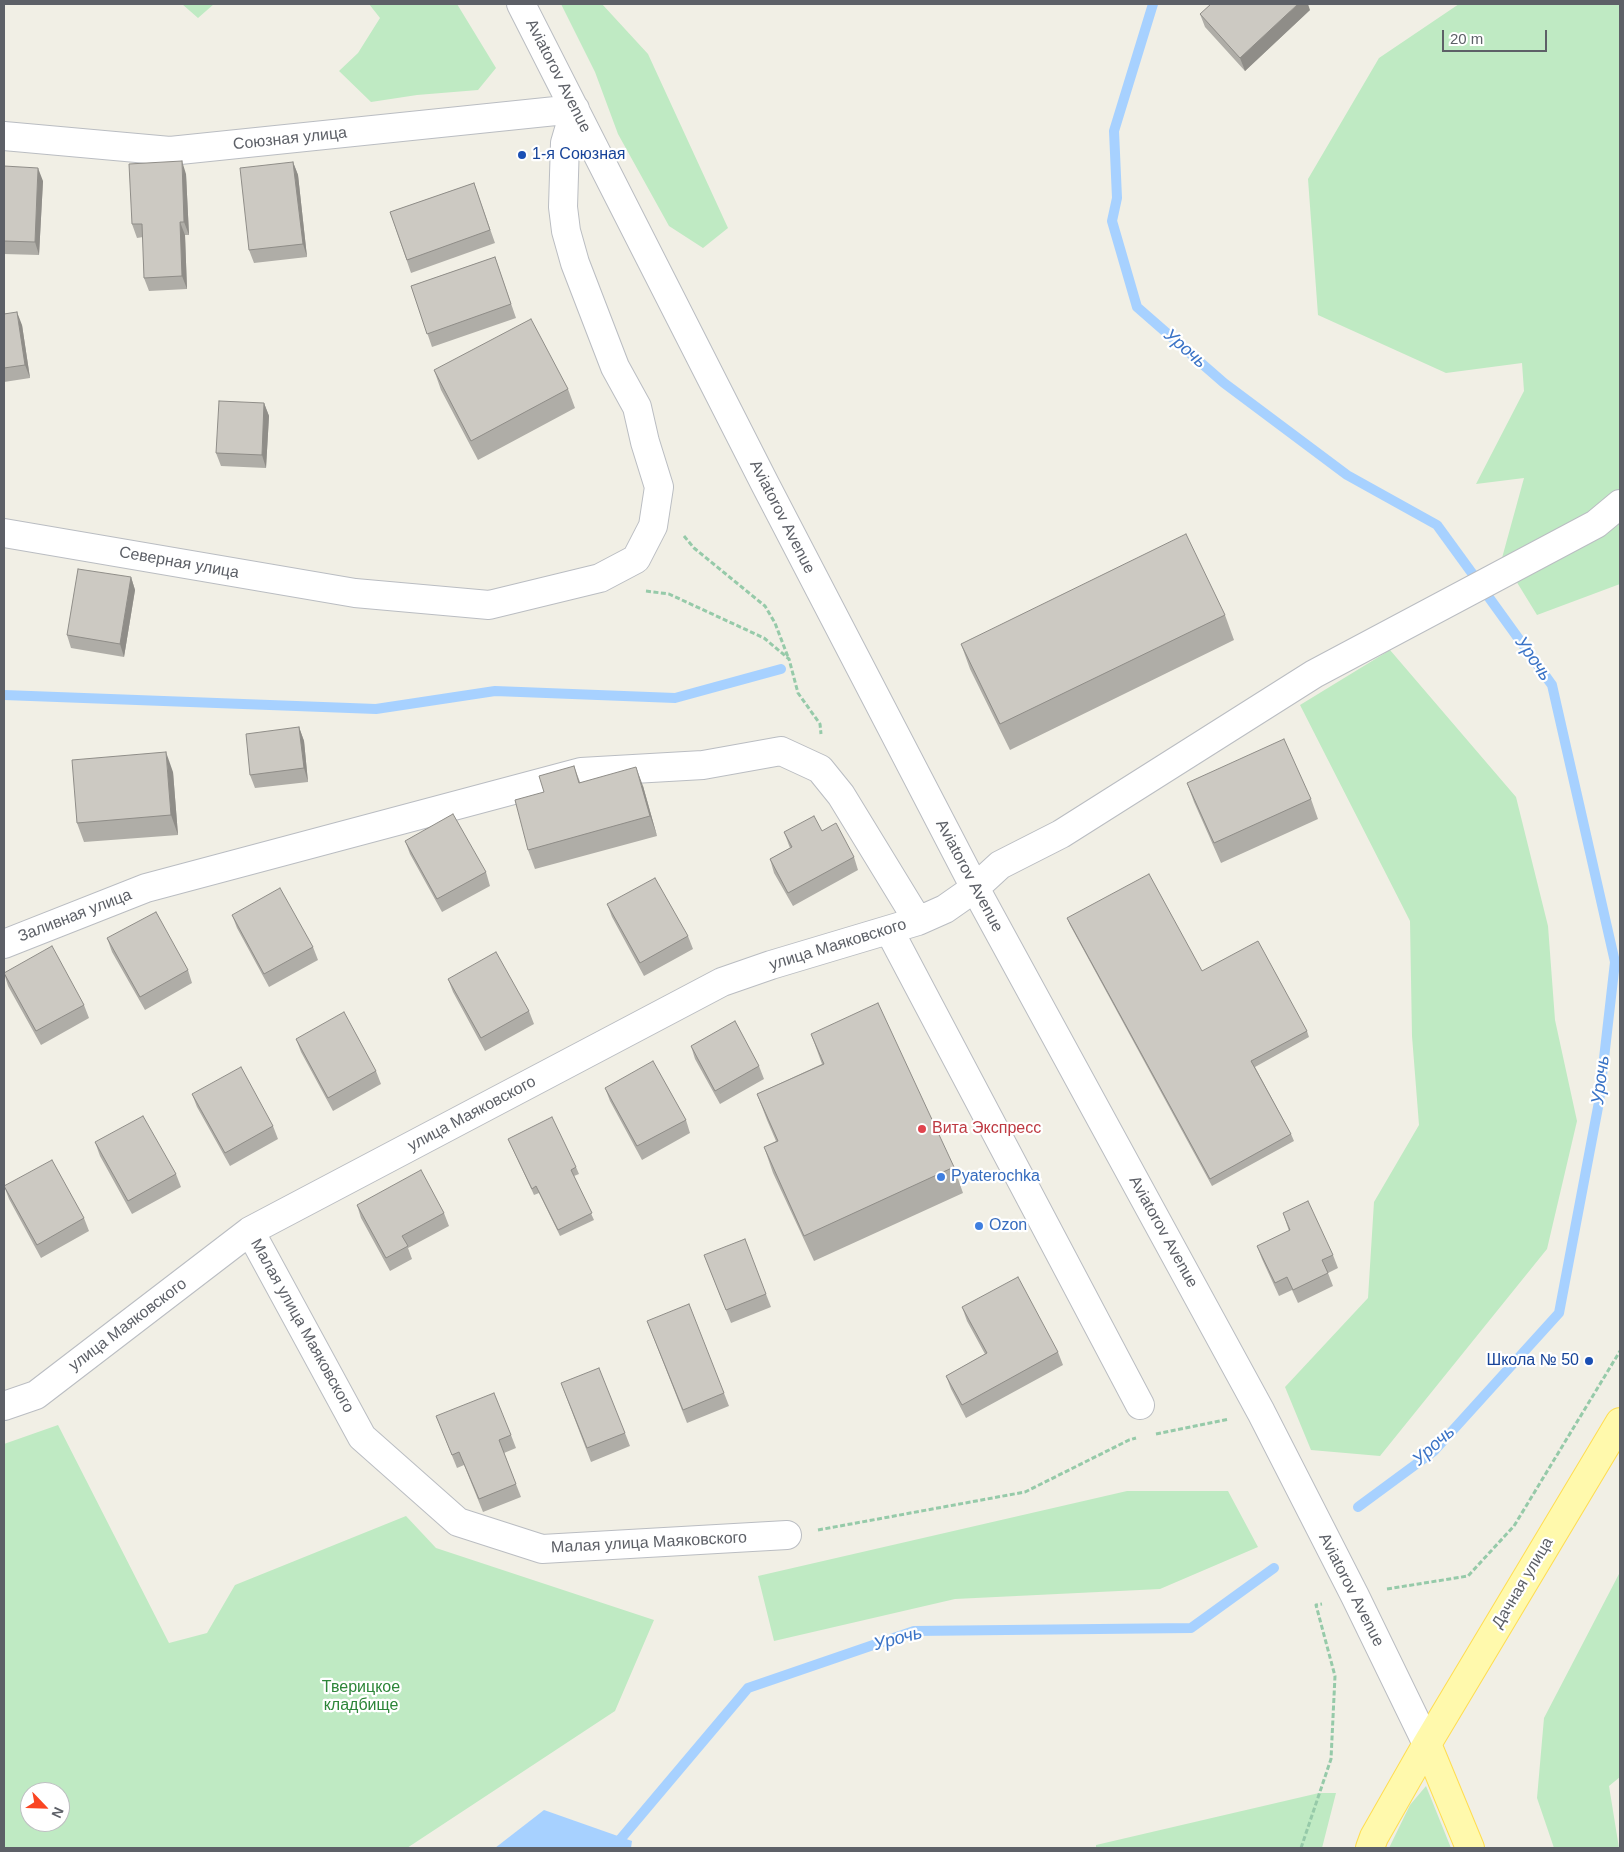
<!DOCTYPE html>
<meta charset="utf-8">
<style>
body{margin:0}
#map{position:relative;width:1624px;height:1852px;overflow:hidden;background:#f1efe5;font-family:Helvetica,sans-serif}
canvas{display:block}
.frame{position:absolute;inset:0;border:5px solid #5d6067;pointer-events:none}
.north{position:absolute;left:20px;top:1782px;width:50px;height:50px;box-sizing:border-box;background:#fff;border:1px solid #bebfc2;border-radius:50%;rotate:114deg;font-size:14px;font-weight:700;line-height:20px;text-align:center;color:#5d6067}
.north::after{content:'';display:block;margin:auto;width:18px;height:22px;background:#fa4522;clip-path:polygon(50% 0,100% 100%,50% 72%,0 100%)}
.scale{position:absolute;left:1442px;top:30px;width:105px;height:22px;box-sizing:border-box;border:2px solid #5d6067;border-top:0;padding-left:6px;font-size:15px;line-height:18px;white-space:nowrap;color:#5d6067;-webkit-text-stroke:4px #fff;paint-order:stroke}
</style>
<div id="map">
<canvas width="1624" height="1852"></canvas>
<div class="frame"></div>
<div class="north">N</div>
<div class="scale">20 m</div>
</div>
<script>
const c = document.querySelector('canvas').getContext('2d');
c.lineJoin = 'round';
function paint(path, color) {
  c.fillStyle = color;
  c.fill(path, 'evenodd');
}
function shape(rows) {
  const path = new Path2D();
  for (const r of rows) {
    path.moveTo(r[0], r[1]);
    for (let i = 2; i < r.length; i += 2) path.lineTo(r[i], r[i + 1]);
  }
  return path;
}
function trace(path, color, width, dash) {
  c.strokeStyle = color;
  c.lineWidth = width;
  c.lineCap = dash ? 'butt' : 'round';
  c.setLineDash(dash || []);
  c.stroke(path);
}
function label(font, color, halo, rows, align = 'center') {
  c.font = font + ' Helvetica,sans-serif';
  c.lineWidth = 4.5;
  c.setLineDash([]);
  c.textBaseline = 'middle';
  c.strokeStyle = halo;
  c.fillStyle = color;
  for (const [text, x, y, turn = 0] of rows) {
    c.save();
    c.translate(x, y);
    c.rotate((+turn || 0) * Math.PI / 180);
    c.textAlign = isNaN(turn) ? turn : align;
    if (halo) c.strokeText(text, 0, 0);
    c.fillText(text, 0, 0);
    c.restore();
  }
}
const green = shape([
 [182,4,214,4,198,18],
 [369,4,457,4,496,68,478,90,417,95,371,102,339,71,358,53,380,18],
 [561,4,602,4,648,54,728,228,703,248,669,226,618,134,595,72],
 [1459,4,1620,4,1620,584,1537,615,1502,558,1524,478,1476,484,1524,391,1522,363,1446,373,1318,315,1308,179,1379,58],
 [1390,650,1516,797,1548,926,1555,1020,1577,1121,1547,1249,1380,1456,1311,1450,1285,1387,1368,1298,1374,1202,1419,1125,1412,1036,1410,921,1300,705],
 [58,1425,169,1643,207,1633,235,1585,406,1516,436,1548,654,1620,615,1711,407,1848,4,1848,4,1444],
 [30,1792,60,1792,60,1822,30,1822],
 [1127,1491,1228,1491,1258,1547,1160,1589,955,1599,774,1641,758,1576],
 [1620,1572,1620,1777,1609,1786,1619,1848,1554,1848,1537,1798,1544,1718],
 [1426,1786,1451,1848,1389,1848,1410,1805],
 [1319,1793,1336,1793,1322,1848,1096,1848,1096,1845]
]);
const water = shape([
 [544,1810,632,1841,631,1848,495,1848]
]);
const stream = shape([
 [1153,4,1114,131,1117,198,1112,221,1137,307,1224,383,1347,475,1437,525,1477,580],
 [4,695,376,709,495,691,675,698,781,669],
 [1358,1507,1434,1451,1559,1313,1599,1102,1615,962,1552,685,1485,592],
 [613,1848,748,1688,914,1631,1191,1628,1274,1568]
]);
const path = shape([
 [684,536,694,548,765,606,775,623,788,657],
 [646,591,669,594,764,638,789,659,798,693,820,724,821,734],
 [1156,1434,1229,1419],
 [818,1530,1025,1492,1129,1440,1136,1438],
 [1387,1589,1468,1576,1514,1526,1620,1351],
 [1301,1848,1331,1759,1335,1676,1316,1605,1322,1604]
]);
const minor = shape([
 [521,4,765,484,975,888,1261,1412,1355,1596,1427,1744],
 [4,136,170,151,575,109],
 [4,533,355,593,489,605,600,578,636,559,653,526,659,487,645,442,637,407,615,367,575,263,566,231,563,207,565,143,575,109],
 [889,930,1140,1405],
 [4,944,146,888,581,772,703,765,781,751,820,769,841,795,918,921],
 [250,1231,362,1437,458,1522,542,1549,787,1535],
 [4,1406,36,1395,250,1231,722,982,771,965,918,921,945,909,975,888,1000,865,1061,834,1314,674,1596,524,1620,504]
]);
const major = shape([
 [1427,1744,1470,1848],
 [1370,1848,1374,1837,1427,1744,1620,1422]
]);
const wall = shape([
 [1310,10,1245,71,1205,27,1200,14],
 [293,162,298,175,307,257,254,263,249,250],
 [4,166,43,181,39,255,4,254],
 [186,174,189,235,185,235,187,289,149,291,144,278,143,237,137,238,132,224],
 [474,183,495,243,411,273,390,212],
 [495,257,516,318,432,347,411,286],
 [4,314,22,325,30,378,4,382],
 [434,370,568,389,575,408,478,460,441,390],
 [264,403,269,416,266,468,221,466,216,453],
 [131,577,135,590,124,657,71,648,67,635],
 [1225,615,1234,640,1010,750,970,669,961,644],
 [299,727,304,741,308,782,255,788,250,775],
 [574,766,580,782,643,786,657,836,535,869,528,850,544,792],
 [173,772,178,835,84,842,77,823],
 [1187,783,1311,799,1318,819,1221,863,1194,802],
 [822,831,854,857,858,870,793,906,774,873,770,859,790,848,784,832],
 [405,841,486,872,490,886,442,912,410,854],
 [607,904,688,936,693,949,644,976,612,917],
 [232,915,313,947,318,960,269,987,237,928],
 [1067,918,1202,971,1307,1031,1309,1037,1255,1067,1291,1134,1294,1141,1212,1186,1070,925],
 [107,938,188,970,192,983,145,1010,112,952],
 [4,973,84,1005,89,1018,41,1045,8,986],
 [448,979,529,1011,534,1024,485,1051,453,992],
 [811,1034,954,1167,963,1193,814,1261,773,1173,764,1147,776,1141,767,1120,757,1094,822,1064],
 [296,1039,376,1071,381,1084,333,1111,301,1052],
 [691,1046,759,1066,764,1079,720,1104,695,1059],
 [605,1088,686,1120,690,1133,642,1160,610,1101],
 [192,1094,273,1126,278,1139,230,1166,197,1107],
 [508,1139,576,1167,579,1174,574,1176,594,1220,560,1236,539,1193,534,1195],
 [95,1142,176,1174,181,1187,132,1214,100,1156],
 [4,1186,84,1218,89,1231,41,1258,9,1199],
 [357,1205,444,1213,449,1226,408,1248,412,1259,390,1271,361,1218],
 [1283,1213,1333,1255,1338,1268,1328,1273,1333,1286,1298,1303,1292,1290,1279,1296,1262,1259,1257,1246,1289,1231],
 [704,1255,766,1294,771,1307,731,1323],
 [962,1307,1058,1352,1063,1365,966,1418,951,1389,946,1376,985,1354,967,1321],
 [647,1321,724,1393,729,1406,687,1423],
 [561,1383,625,1433,630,1446,591,1462],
 [436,1416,511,1435,516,1448,504,1453,521,1497,483,1512,464,1465,457,1468]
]);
const shadedWall = shape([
 [1298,4,1308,4,1310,10,1245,71,1240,58],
 [182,161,186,174,189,235,184,222],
 [293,162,298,175,307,257,303,244],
 [38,168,43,181,39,255,35,242],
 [180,222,185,235,187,289,182,276],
 [17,312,22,325,30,378,25,365],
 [264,403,269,416,266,468,262,455],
 [131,577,135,590,124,657,120,644],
 [299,727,304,741,308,782,304,768],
 [166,752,173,772,178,835,171,815],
 [636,767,643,786,657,836,650,816]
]);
const building = shape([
 [1211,4,1298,4,1240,58,1200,14,1211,4],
 [182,161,184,222,180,222,182,276,144,278,142,224,132,224,129,164,182,161],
 [293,162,303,244,249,250,240,168,293,162],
 [4,166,38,168,35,242,4,241,4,166],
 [474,183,490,230,407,260,390,212,474,183],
 [495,257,511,304,427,334,411,286,495,257],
 [17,312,25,365,4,368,4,314,17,312],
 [531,319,568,389,471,441,434,370,531,319],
 [219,401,264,403,262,455,216,453,219,401],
 [1186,534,1225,615,1000,724,961,644,1186,534],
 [78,569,131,577,120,644,67,635,78,569],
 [299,727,304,768,250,775,246,734,299,727],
 [1284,739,1311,799,1214,843,1187,783,1284,739],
 [166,752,171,815,77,823,72,760,166,752],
 [574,766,579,783,636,767,650,816,528,850,515,800,544,792,539,776,574,766],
 [453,814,486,872,437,899,405,841,453,814],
 [814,816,822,831,836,823,854,857,788,893,770,859,792,847,784,832,814,816],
 [1149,874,1202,971,1258,941,1307,1031,1251,1061,1291,1134,1210,1179,1067,918,1149,874],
 [655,878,688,936,640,963,607,904,655,878],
 [280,888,313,947,264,974,232,915,280,888],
 [156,912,188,970,140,997,107,938,156,912],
 [52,946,84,1005,36,1031,4,973,52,946],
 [496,952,529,1011,481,1038,448,979,496,952],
 [878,1003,954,1167,804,1236,764,1147,778,1141,757,1094,824,1064,811,1034,878,1003],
 [344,1012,376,1071,328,1098,296,1039,344,1012],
 [735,1021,759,1066,715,1091,691,1046,735,1021],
 [653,1061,686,1120,637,1146,605,1088,653,1061],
 [241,1067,273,1126,225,1153,192,1094,241,1067],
 [143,1116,176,1174,128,1201,95,1142,143,1116],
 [552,1117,576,1167,571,1170,592,1213,558,1230,536,1186,532,1189,508,1139,552,1117],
 [52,1160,84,1218,37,1245,4,1186,52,1160],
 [421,1170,444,1213,402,1236,408,1246,386,1258,357,1205,421,1170],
 [1308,1201,1333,1255,1322,1260,1328,1273,1293,1290,1287,1277,1275,1283,1257,1246,1290,1230,1283,1213,1308,1201],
 [745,1239,766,1294,726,1310,704,1255,745,1239],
 [1018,1277,1058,1352,962,1405,946,1376,987,1353,962,1307,1018,1277],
 [689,1304,724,1393,683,1410,647,1321,689,1304],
 [599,1368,625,1433,587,1448,561,1383,599,1368],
 [494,1393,511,1435,499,1440,516,1484,479,1499,459,1452,452,1455,436,1416,494,1393]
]);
const markers = [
 [522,155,5,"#1a4fb4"],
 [922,1129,5,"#e0444e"],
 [941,1177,5,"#3f7fe0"],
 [979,1226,5,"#3f7fe0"],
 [1589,1361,5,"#1a4fb4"]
];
const streetNames = [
 ["Aviatorov Avenue",558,76,63],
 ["Союзная улица",290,139,-6],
 ["Aviatorov Avenue",782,517,63],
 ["Северная улица",179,563,10],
 ["Aviatorov Avenue",969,876,62],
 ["Заливная улица",75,916,-21],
 ["улица Маяковского",838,945,-17],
 ["улица Маяковского",472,1114,-28],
 ["Aviatorov Avenue",1163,1232,61],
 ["улица Маяковского",128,1325,-37],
 ["Малая улица Маяковского",302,1326,61],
 ["Малая улица Маяковского",649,1543,-3],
 ["Дачная улица",1523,1583,-59],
 ["Aviatorov Avenue",1351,1590,63]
];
const transitNames = [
 ["1-я Союзная",532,155],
 ["Школа № 50",1579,1361,"right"]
];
const healthNames = [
 ["Вита Экспресс",932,1129]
];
const shopNames = [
 ["Pyaterochka",951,1177],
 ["Ozon",989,1226]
];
const parkNames = [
 ["Тверицкое",361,1688],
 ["кладбище",361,1706]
];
const waterNames = [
 ["Урочь",1185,349,41],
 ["Урочь",1533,659,55],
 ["Урочь",1601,1080,-83],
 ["Урочь",1434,1446,-42],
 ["Урочь",898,1639,-15]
];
paint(green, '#bfeac3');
paint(water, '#a7d1ff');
trace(stream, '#a7d1ff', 10);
trace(minor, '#babdc2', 30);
trace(major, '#ffdd50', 30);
trace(path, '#96caa9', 3, [5, 2.5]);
trace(minor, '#fff', 28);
trace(major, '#fff9ac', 28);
paint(wall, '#afada7');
paint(shadedWall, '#8f8d88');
paint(building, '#ccc9c2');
trace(building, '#8f8d88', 1);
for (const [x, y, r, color] of markers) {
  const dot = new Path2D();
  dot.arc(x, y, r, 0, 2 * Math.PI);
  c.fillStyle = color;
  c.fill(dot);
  trace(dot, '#fff', 2);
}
label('16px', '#5d6067', '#fff', streetNames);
label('16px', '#164399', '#fff', transitNames, 'left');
label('16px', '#be3a42', '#fff', healthNames, 'left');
label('16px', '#366cbe', '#fff', shopNames, 'left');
label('16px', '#2d8639', '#fff', parkNames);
label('italic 18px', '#3a73c6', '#fff', waterNames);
</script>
